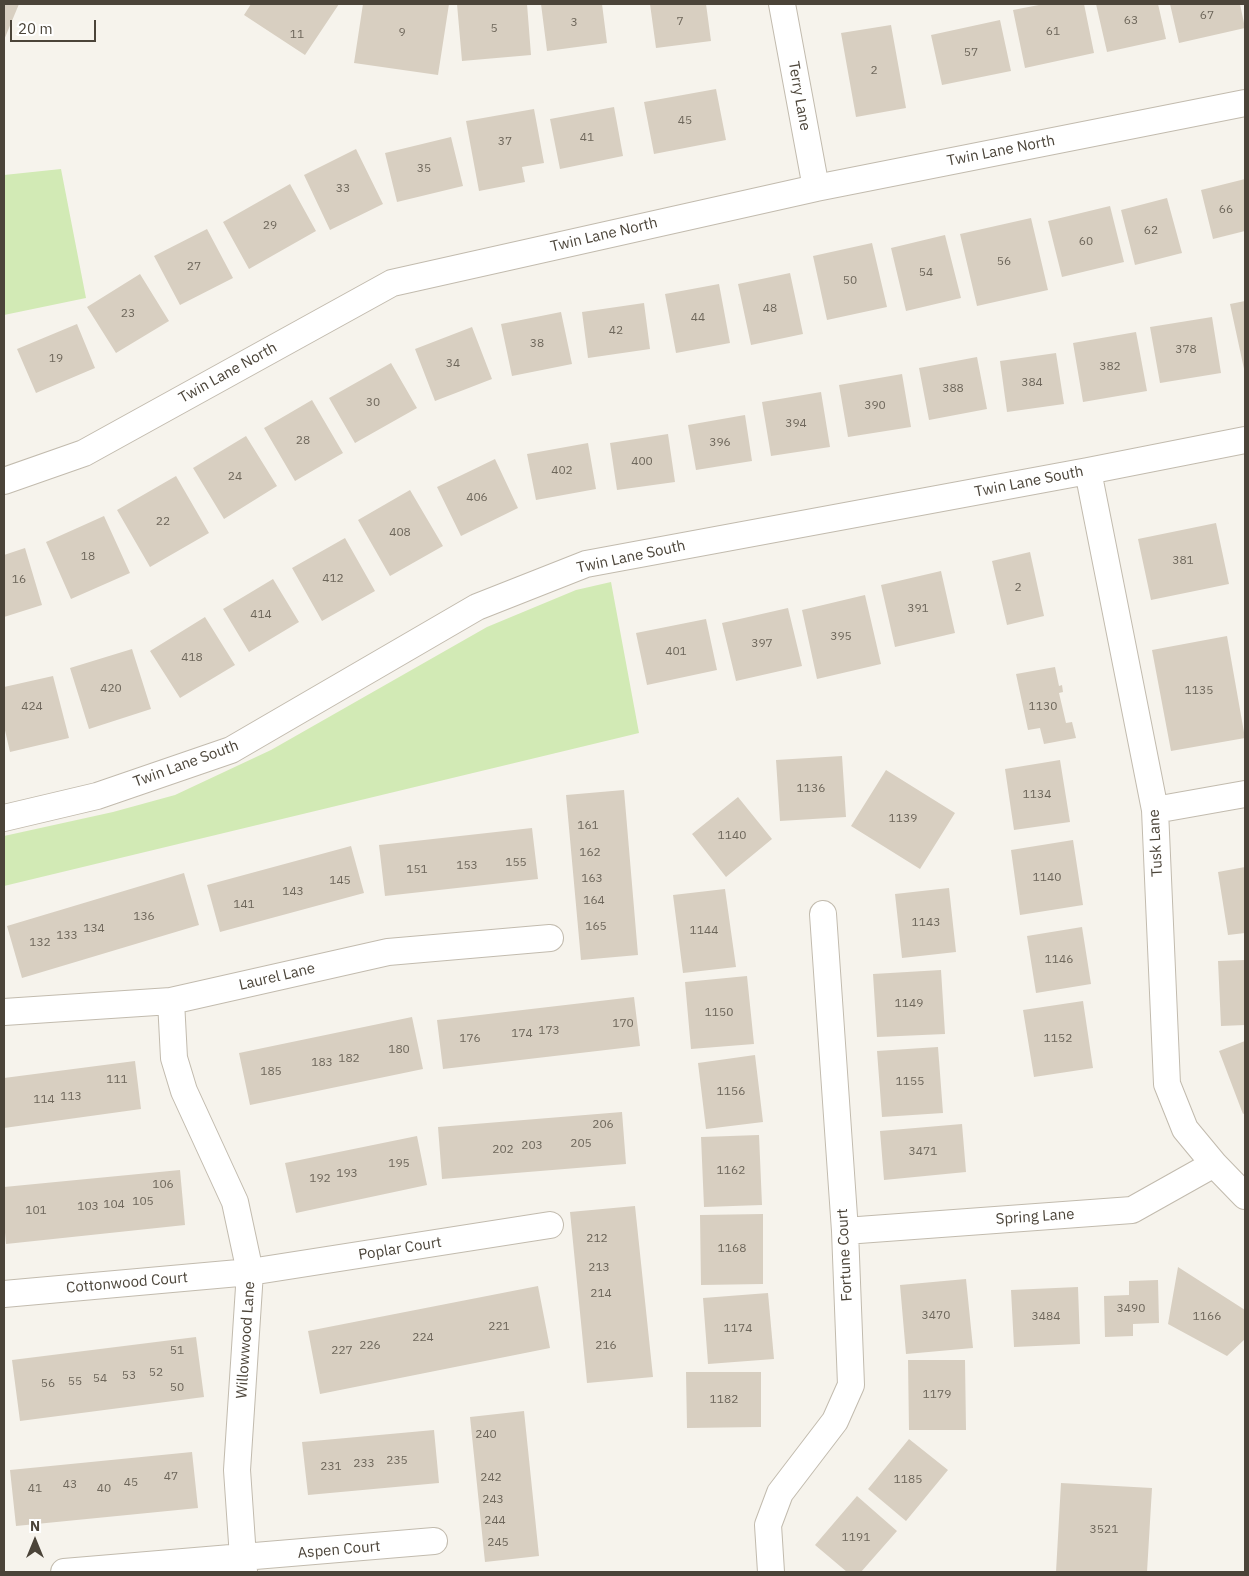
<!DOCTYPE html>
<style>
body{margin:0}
#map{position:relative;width:1249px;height:1576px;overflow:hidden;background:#f6f3ec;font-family:"IBM Plex Sans",sans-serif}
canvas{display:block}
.frame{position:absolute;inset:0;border:5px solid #4b4439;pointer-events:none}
.north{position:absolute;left:10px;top:1516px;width:50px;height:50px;-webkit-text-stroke:4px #fff;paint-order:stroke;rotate:0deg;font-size:14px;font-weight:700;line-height:20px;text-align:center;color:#4b4439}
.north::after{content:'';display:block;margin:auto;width:18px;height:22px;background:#4b4439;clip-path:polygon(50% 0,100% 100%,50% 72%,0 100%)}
.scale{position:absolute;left:10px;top:20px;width:86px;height:22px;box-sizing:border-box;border:2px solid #4b4439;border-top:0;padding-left:6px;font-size:15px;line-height:18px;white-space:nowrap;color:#4b4439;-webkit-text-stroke:4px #fff;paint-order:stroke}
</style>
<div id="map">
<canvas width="1249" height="1576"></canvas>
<div class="frame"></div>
<div class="north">N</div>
<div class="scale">20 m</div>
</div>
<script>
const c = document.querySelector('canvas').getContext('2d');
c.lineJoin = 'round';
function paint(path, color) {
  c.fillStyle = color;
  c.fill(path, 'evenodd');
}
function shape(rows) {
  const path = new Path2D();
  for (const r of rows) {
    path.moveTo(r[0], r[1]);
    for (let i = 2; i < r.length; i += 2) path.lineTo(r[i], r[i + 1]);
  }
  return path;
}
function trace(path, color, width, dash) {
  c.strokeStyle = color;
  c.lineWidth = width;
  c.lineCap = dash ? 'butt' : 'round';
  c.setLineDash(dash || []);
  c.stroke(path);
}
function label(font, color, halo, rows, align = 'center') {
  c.font = font + ' "IBM Plex Sans",sans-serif';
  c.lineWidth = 4;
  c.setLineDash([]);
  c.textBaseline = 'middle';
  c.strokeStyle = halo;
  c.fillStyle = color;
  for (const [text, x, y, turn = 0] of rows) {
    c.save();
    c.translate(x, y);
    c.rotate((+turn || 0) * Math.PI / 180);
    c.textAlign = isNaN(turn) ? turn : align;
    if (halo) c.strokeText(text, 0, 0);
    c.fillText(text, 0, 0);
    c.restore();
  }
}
const green = shape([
 [61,169,86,298,4,315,4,175],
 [611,582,639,733,4,886,4,836,113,812,175,795,271,750,487,627,576,590]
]);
const building = shape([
 [4,4,19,4,4,40],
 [251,4,339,4,305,55,244,15],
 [363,4,449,4,438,75,354,63],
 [457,4,527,4,531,55,462,61],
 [541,4,602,4,607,43,547,51],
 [650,4,706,4,711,41,656,48],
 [1044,4,1084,4,1094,53,1025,68,1013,10],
 [1096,4,1158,4,1166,39,1107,52],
 [1170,4,1240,4,1245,28,1179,43],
 [1000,20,1011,71,942,85,931,35],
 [891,25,906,108,856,117,841,33],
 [716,89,726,140,654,154,644,102],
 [614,107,623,156,560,169,550,119],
 [534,109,544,163,522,167,525,182,479,191,466,121],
 [451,137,463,186,397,202,385,153],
 [356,149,383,204,330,230,304,175],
 [1245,179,1245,231,1213,239,1201,190],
 [290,184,316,231,249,269,223,222],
 [1167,198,1182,253,1135,265,1121,210],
 [1110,206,1124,262,1062,277,1048,221],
 [1031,218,1048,290,977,306,960,234],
 [207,229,233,278,180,305,154,256],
 [945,235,961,298,906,311,891,248],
 [872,243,887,307,827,320,813,256],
 [790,273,803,334,751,345,738,284],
 [140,274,169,321,116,353,87,307],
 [719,284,730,343,676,353,665,294],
 [1245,301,1245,369,1244,369,1230,304],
 [644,303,650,349,588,358,582,312],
 [561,312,572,364,512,376,501,324],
 [1212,317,1221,373,1160,383,1150,327],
 [77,324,95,368,36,393,17,349],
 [472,327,492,379,435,401,415,349],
 [1136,332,1147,391,1083,402,1073,343],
 [1056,353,1064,404,1007,412,1000,361],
 [977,357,987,409,929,420,919,368],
 [391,363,417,408,355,443,329,398],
 [902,374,911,427,848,437,839,385],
 [821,392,830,447,771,456,762,402],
 [312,400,343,453,295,481,264,428],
 [745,415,752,461,696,470,688,425],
 [668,434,675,482,617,490,610,443],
 [246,436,277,486,224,519,193,468],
 [588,443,596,489,536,500,527,454],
 [495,459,518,508,461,536,437,487],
 [176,476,209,533,150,567,117,510],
 [410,490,443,546,390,576,358,520],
 [104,516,130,573,71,599,46,542],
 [1216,523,1229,584,1151,600,1138,539],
 [345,538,375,591,322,621,292,568],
 [25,548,42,605,4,617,4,555],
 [1030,552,1044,616,1007,625,992,561],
 [941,571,955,633,895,647,881,585],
 [273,579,299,622,249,652,223,609],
 [865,595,881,664,817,679,802,610],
 [788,608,802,666,736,681,722,623],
 [205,617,235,665,180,698,150,651],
 [706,619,717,670,647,685,636,633],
 [1227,636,1245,738,1171,751,1152,650],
 [132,649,151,709,89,729,70,668],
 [1055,667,1059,686,1062,685,1063,692,1059,693,1066,723,1072,722,1076,738,1044,744,1040,728,1028,730,1016,674],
 [53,676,69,738,10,752,4,726,4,687],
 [842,756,846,817,780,821,776,760],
 [1060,760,1070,822,1014,830,1005,769],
 [886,770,955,813,920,869,851,826],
 [624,790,638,955,581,960,566,795],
 [738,797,772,839,726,877,692,834],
 [532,828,538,879,385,896,379,845],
 [1073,840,1083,905,1020,915,1011,850],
 [351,846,364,893,220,932,207,885],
 [1245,867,1245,933,1228,935,1218,872],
 [184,873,199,925,22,978,7,926],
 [949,888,956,952,902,958,895,894],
 [725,889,736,967,683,973,673,895],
 [1082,927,1091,984,1036,993,1027,936],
 [1245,960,1245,1025,1221,1026,1218,961],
 [941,970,945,1034,877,1037,873,974],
 [747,976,754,1044,691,1049,685,982],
 [634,997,640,1046,443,1069,437,1020],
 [1083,1001,1093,1068,1034,1077,1023,1010],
 [412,1017,423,1069,250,1105,239,1053],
 [1245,1041,1245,1113,1243,1114,1219,1051],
 [938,1047,943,1113,882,1117,877,1051],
 [755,1055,763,1122,706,1129,698,1063],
 [135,1061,141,1109,4,1128,4,1078],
 [622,1112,626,1164,442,1179,438,1127],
 [962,1124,966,1172,884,1180,880,1131],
 [759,1135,762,1205,704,1207,701,1137],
 [417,1136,427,1185,296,1213,285,1163],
 [180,1170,185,1225,6,1244,4,1221,4,1187],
 [635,1206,653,1377,587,1383,570,1212],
 [763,1214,763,1284,701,1285,700,1215],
 [1178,1267,1245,1310,1245,1339,1227,1356,1168,1324],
 [966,1279,973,1348,906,1354,900,1285],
 [1158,1280,1159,1323,1133,1324,1133,1336,1105,1337,1104,1296,1129,1295,1129,1281],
 [538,1286,550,1348,320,1394,308,1331],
 [1078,1287,1080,1344,1014,1347,1011,1290],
 [768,1293,774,1359,708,1364,703,1298],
 [196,1337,204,1397,20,1421,12,1360],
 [908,1360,965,1360,966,1430,909,1430],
 [686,1372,761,1372,761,1427,687,1428],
 [524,1411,539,1556,485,1562,470,1417],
 [434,1430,439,1483,308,1495,302,1442],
 [909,1439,948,1470,906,1521,868,1489],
 [192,1452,198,1508,16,1526,10,1470],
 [1061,1483,1152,1488,1147,1572,1056,1572],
 [857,1496,897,1531,861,1572,847,1572,815,1545]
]);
const street = shape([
 [782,4,816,188],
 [1088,471,1155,810,1167,1084,1185,1129,1214,1164,1245,1196],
 [4,481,84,453,392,283,816,188,1245,103],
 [1155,810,1245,794],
 [4,818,97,796,231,750,477,607,586,564,1088,471,1245,440],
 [171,1001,174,1058,184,1091,235,1202,250,1272,237,1470,244,1572],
 [4,1012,171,1001,388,952,550,938],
 [845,1231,1132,1210,1214,1164],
 [4,1294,250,1272,550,1225],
 [64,1572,434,1541],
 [771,1572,768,1525,780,1493,835,1421,851,1385,845,1231,823,914]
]);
const numberNames = [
 ["67",1207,16],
 ["63",1131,21],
 ["7",680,22],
 ["3",574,23],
 ["5",494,29],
 ["61",1053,32],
 ["9",402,33],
 ["11",297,35],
 ["57",971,53],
 ["2",874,71],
 ["45",685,121],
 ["41",587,138],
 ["37",505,142],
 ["35",424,169],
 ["33",343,189],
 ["66",1226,210],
 ["29",270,226],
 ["62",1151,231],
 ["60",1086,242],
 ["56",1004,262],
 ["27",194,267],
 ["54",926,273],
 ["50",850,281],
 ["48",770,309],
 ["23",128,314],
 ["44",698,318],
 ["42",616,331],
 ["38",537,344],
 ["378",1186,350],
 ["19",56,359],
 ["34",453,364],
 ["382",1110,367],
 ["384",1032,383],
 ["388",953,389],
 ["30",373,403],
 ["390",875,406],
 ["394",796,424],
 ["28",303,441],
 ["396",720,443],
 ["400",642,462],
 ["402",562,471],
 ["24",235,477],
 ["406",477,498],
 ["22",163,522],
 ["408",400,533],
 ["18",88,557],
 ["381",1183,561],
 ["412",333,579],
 ["16",19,580],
 ["2",1018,588],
 ["391",918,609],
 ["414",261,615],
 ["395",841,637],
 ["397",762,644],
 ["401",676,652],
 ["418",192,658],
 ["420",111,689],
 ["1135",1199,691],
 ["424",32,707],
 ["1130",1043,707],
 ["1136",811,789],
 ["1134",1037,795],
 ["1139",903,819],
 ["161",588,826],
 ["1140",732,836],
 ["162",590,853],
 ["155",516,863],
 ["153",467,866],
 ["151",417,870],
 ["1140",1047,878],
 ["163",592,879],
 ["145",340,881],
 ["143",293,892],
 ["164",594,901],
 ["141",244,905],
 ["136",144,917],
 ["1143",926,923],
 ["165",596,927],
 ["134",94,929],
 ["1144",704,931],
 ["133",67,936],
 ["132",40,943],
 ["1146",1059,960],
 ["1149",909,1004],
 ["1150",719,1013],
 ["170",623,1024],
 ["173",549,1031],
 ["174",522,1034],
 ["176",470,1039],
 ["1152",1058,1039],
 ["180",399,1050],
 ["182",349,1059],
 ["183",322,1063],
 ["185",271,1072],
 ["111",117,1080],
 ["1155",910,1082],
 ["1156",731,1092],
 ["113",71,1097],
 ["114",44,1100],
 ["206",603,1125],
 ["205",581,1144],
 ["203",532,1146],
 ["202",503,1150],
 ["3471",923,1152],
 ["195",399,1164],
 ["1162",731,1171],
 ["193",347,1174],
 ["192",320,1179],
 ["106",163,1185],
 ["105",143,1202],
 ["104",114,1205],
 ["103",88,1207],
 ["101",36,1211],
 ["212",597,1239],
 ["1168",732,1249],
 ["213",599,1268],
 ["214",601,1294],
 ["3490",1131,1309],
 ["3470",936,1316],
 ["3484",1046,1317],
 ["1166",1207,1317],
 ["221",499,1327],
 ["1174",738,1329],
 ["224",423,1338],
 ["226",370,1346],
 ["216",606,1346],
 ["51",177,1351],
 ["227",342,1351],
 ["52",156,1373],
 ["53",129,1376],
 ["54",100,1379],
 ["55",75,1382],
 ["56",48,1384],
 ["50",177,1388],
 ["1179",937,1395],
 ["1182",724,1400],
 ["240",486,1435],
 ["235",397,1461],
 ["233",364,1464],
 ["231",331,1467],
 ["47",171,1477],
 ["242",491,1478],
 ["1185",908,1480],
 ["45",131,1483],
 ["43",70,1485],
 ["41",35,1489],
 ["40",104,1489],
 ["243",493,1500],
 ["244",495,1521],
 ["3521",1104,1530],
 ["1191",856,1538],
 ["245",498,1543]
];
const streetNames = [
 ["Terry Lane",799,96,80],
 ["Twin Lane North",1001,151,-11],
 ["Twin Lane North",604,235,-13],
 ["Twin Lane North",228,373,-29],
 ["Twin Lane South",1029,482,-11],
 ["Twin Lane South",631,557,-12],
 ["Twin Lane South",186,764,-20],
 ["Tusk Lane",1156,843,-93],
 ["Laurel Lane",277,977,-13],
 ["Spring Lane",1035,1217,-4],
 ["Poplar Court",400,1249,-9],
 ["Fortune Court",845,1255,-93],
 ["Cottonwood Court",127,1283,-5],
 ["Willowwood Lane",246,1340,-86],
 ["Aspen Court",339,1550,-5]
];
paint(green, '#d2eab5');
paint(building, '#d8cfc1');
trace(street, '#c2bbae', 28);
trace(street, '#fff', 26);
label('12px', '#6e675b', null, numberNames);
label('15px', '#4b4439', '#fff', streetNames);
</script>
